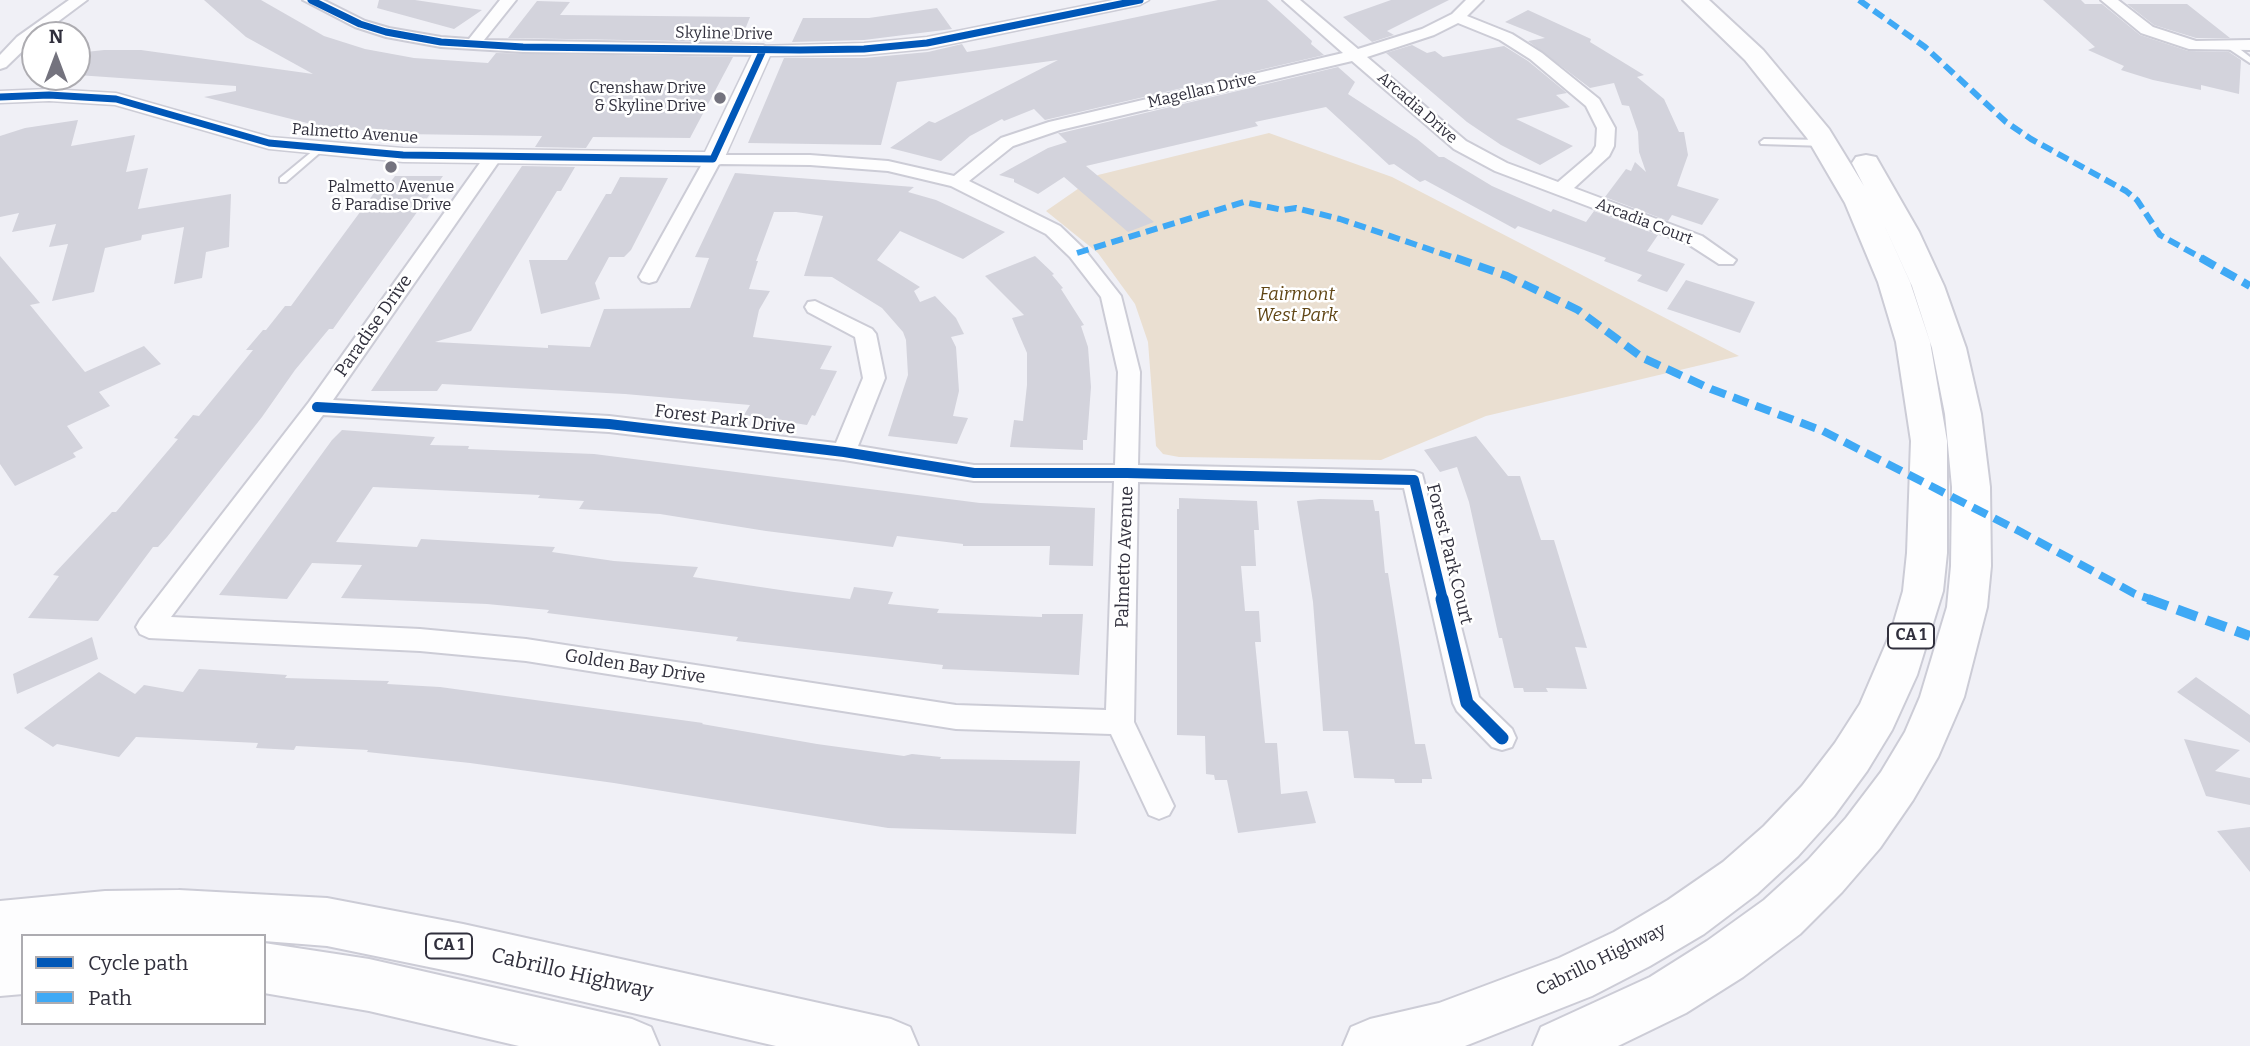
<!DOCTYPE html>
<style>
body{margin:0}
#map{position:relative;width:2250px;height:1046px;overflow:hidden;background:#f0f0f6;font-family:Bitter,serif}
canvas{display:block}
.legend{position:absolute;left:21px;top:934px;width:245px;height:91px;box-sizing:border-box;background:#fff;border:2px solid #adacb1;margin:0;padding:9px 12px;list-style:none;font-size:21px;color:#31303d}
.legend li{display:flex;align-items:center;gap:14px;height:35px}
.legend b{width:35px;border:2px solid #adacb1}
.north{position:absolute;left:21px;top:21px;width:70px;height:70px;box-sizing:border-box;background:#fff;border:2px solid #adacb1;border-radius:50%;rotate:0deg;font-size:19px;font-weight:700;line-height:28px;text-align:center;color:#31303d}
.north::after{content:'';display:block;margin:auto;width:24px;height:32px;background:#74737e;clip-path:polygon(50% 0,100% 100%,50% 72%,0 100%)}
</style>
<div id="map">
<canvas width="2250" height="1046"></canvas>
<ul class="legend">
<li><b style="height:9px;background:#0057b8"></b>Cycle path</li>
<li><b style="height:9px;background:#3fa9f5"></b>Path</li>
</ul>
<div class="north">N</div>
</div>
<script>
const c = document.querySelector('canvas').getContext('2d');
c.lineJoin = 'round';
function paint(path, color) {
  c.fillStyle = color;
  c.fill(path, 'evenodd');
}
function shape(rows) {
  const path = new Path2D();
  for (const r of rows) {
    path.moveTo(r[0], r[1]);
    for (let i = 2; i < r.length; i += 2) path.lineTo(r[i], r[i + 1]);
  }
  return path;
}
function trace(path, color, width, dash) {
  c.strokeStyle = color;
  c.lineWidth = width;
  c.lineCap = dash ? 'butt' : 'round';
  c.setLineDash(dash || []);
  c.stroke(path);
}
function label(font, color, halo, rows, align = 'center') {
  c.font = font + ' Bitter,serif';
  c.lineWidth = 5;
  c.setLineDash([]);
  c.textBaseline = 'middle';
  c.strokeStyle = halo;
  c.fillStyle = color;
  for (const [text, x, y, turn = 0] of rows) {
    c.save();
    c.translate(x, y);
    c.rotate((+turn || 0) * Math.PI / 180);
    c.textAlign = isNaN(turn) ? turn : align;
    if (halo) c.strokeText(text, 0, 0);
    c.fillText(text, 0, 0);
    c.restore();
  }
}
const green = shape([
 [1269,133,1392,177,1739,356,1486,416,1381,460,1179,457,1163,454,1156,446,1148,342,1135,304,1098,253,1046,211,1098,175]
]);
const building = shape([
 [204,0,261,0,324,36,365,49,414,58,488,63,496,53,733,57,690,138,593,137,586,148,535,147,542,136,401,134,315,125,204,97,236,91,236,86,77,75,77,53,104,50,141,50,313,74,246,37],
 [379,0,415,0,482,10,454,29,377,8],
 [1218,0,1267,0,1312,41,1311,44,1324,55,1045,120,1034,109,1004,121,1002,119,970,136,941,161,890,148,929,121,935,123,1058,60,897,82,881,145,748,143,784,58,864,58,928,52,962,44,967,52,985,49],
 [1391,0,1449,0,1387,31,1394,35,1372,42,1343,17],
 [2043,0,2081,0,2085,4,2102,4,2140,35,2188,51,2229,52,2241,60,2239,94,2201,85,2201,90,2153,80,2121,70,2124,66,2088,50,2095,47],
 [537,1,570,2,560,15,750,17,740,42,508,38],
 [2127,4,2187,4,2230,38,2196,38,2154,25],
 [937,8,952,29,864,40,792,42,803,18,869,18],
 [1528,10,1591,39,1590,42,1644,75,1637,77,1664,99,1679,132,1684,132,1688,155,1677,186,1719,199,1702,225,1672,215,1668,221,1605,197,1626,169,1631,171,1635,162,1646,172,1639,152,1638,132,1629,106,1622,105,1614,83,1590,88,1528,41,1545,38,1505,22],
 [1412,45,1427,53,1435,51,1443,57,1504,46,1528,61,1567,93,1556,95,1570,107,1516,119,1573,146,1540,165,1501,145,1467,122,1386,53],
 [1338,67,1355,82,1348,94,1417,139,1439,157,1444,157,1492,186,1551,212,1553,209,1586,222,1594,211,1658,235,1647,251,1685,264,1667,292,1637,281,1642,275,1604,261,1606,258,1518,226,1515,229,1425,180,1420,182,1394,164,1389,165,1326,107,1255,122,1258,126,1086,166,1154,222,1128,232,1064,177,1038,194,1014,182,1014,179,999,175,1048,148,1067,142,1058,133,1061,133],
 [78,120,71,146,135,135,126,172,148,168,138,209,231,194,229,247,206,252,202,278,174,284,184,227,142,235,141,240,105,248,94,292,52,301,68,244,49,247,56,224,12,232,19,213,0,217,0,136,25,128],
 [522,166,575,167,561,191,557,191,471,331,435,342,548,348,548,345,590,347,604,309,690,308,709,258,695,257,735,173,914,187,908,192,936,200,1005,232,963,259,900,231,877,260,920,287,914,291,920,302,935,296,956,318,964,334,951,337,956,347,959,391,953,416,968,418,957,444,888,436,908,375,906,340,903,332,882,308,832,277,804,276,823,216,796,212,774,212,756,261,758,261,749,289,770,291,759,310,753,337,832,346,820,369,837,371,815,416,812,415,807,425,744,415,750,405,625,394,442,384,437,391,371,391],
 [395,176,443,176,333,329,329,329,295,370,262,417,167,537,158,547,153,547,98,621,28,618,59,576,53,575,112,512,116,512,178,439,174,438,193,415,199,416,253,350,246,350,263,330,266,330,285,306,291,306,374,193,382,193],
 [620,177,668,178,631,250,624,257,609,257,595,283,600,299,541,314,529,260,567,260,606,194,611,194],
 [0,256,40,303,30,305,85,372,144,346,161,364,99,392,110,406,67,426,83,448,73,453,76,457,15,486,0,464],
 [1035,256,1054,274,1052,275,1063,288,1061,289,1084,325,1081,326,1088,347,1091,387,1087,440,1083,440,1083,450,1010,447,1014,420,1023,421,1027,385,1027,353,1012,318,1024,315,985,276],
 [1686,280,1755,302,1740,333,1667,309],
 [342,430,435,437,430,445,469,446,468,449,594,454,980,503,1095,508,1093,566,1049,565,1050,546,963,546,963,544,897,536,893,547,766,531,660,514,579,509,584,501,538,498,540,495,373,487,336,542,417,547,421,539,555,547,552,552,614,561,698,567,693,577,794,592,850,599,854,587,893,592,888,604,939,609,937,613,1042,617,1042,614,1083,614,1079,675,942,669,943,665,736,641,738,637,547,613,549,610,487,604,341,598,362,565,312,563,287,599,219,595,332,440],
 [1476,436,1508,476,1520,476,1541,540,1554,540,1587,648,1575,647,1587,689,1546,688,1548,692,1524,692,1523,688,1514,688,1502,638,1499,638,1469,502,1457,467,1440,472,1424,450],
 [1179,498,1257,501,1259,530,1254,530,1256,566,1241,566,1245,611,1259,611,1261,642,1255,642,1265,743,1277,743,1281,794,1307,791,1316,823,1238,833,1227,780,1215,780,1214,775,1206,774,1205,736,1177,735,1177,509,1179,509],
 [1320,499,1373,500,1375,511,1379,511,1385,573,1388,573,1415,744,1425,744,1432,779,1422,779,1422,783,1395,783,1394,779,1354,778,1348,731,1323,731,1313,602,1297,501],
 [92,637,98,659,17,694,13,674],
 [199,669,287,675,285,678,389,681,387,684,440,687,703,723,702,724,817,744,904,756,912,754,941,757,940,759,1080,761,1076,834,888,828,614,783,470,763,367,752,368,750,296,746,294,750,256,748,258,743,136,737,119,757,57,744,53,747,24,728,99,672,135,694,144,685,183,692],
 [2196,677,2250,715,2250,743,2177,692],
 [2184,739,2240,750,2215,771,2250,778,2250,805,2206,796],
 [2250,827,2250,872,2217,831]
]);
const service = shape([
 [2226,43,2232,43,2250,57,2250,63,2226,47,2226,43],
 [1764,139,1825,140,1829,143,1825,146,1761,144,1760,142,1764,139],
 [320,145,324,148,323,150,286,182,280,182,280,178,320,145]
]);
const minor = shape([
 [69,0,87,0,40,35,35,35,35,39,6,67,0,69,0,55,17,37,69,0],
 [303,0,323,0,365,21,389,28,441,37,469,39,500,0,516,0,484,40,763,45,771,50,763,55,523,52,441,47,386,37,355,27,303,0],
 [1283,0,1300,0,1358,49,1422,29,1452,14,1466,0,1483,0,1467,16,1512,34,1542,53,1599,99,1615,128,1614,146,1609,156,1574,188,1702,236,1736,260,1733,264,1719,264,1688,244,1495,171,1454,149,1352,61,1060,130,1013,146,969,181,1060,226,1084,249,1121,296,1140,372,1138,465,1414,471,1422,474,1479,697,1512,729,1516,738,1512,747,1502,750,1492,747,1457,711,1453,703,1404,488,1138,482,1134,722,1174,806,1169,815,1159,819,1149,815,1111,734,956,729,526,661,420,651,149,638,140,634,136,627,140,620,309,402,487,153,493,152,502,157,333,400,609,416,836,443,863,378,855,337,808,312,805,307,808,302,815,301,872,329,876,334,885,378,858,446,974,465,1115,465,1118,372,1101,297,1070,257,1046,234,951,186,888,171,810,165,719,164,656,281,649,283,642,281,639,277,707,155,810,155,888,161,954,176,1001,138,1049,122,1343,53,1283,0],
 [1458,23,1500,40,1530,59,1586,106,1597,128,1596,146,1592,153,1558,182,1507,163,1466,141,1367,57,1434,35,1458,23],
 [323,415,609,432,844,460,974,481,1114,481,1106,710,956,705,526,639,420,629,171,617,323,415],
 [2101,0,2118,0,2153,27,2196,41,2250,40,2250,50,2189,49,2141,33,2101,0]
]);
const tertiary = shape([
 [1113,0,1149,0,1140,5,927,49,864,55,770,56,724,159,721,164,713,166,403,162,269,149,115,105,49,101,0,103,0,91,49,89,116,93,270,137,403,148,705,152,756,46,864,43,927,37,1113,0]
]);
const motorway = shape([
 [1683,0,1709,0,1763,50,1829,129,1864,186,1852,163,1856,157,1866,155,1876,157,1919,232,1944,286,1966,348,1981,414,1990,487,1991,566,1987,607,1964,697,1938,757,1913,800,1880,848,1842,892,1800,934,1743,977,1686,1013,1618,1046,1533,1046,1541,1027,1650,977,1707,941,1764,900,1808,860,1846,818,1881,772,1905,732,1920,697,1947,607,1951,566,1952,487,1945,414,1932,348,1912,286,1881,218,1910,282,1930,342,1947,441,1947,553,1943,591,1917,675,1892,730,1867,771,1834,816,1798,856,1757,894,1704,934,1650,966,1592,996,1465,1046,1343,1046,1351,1027,1370,1019,1439,1003,1559,958,1614,932,1668,900,1723,862,1764,826,1802,786,1835,743,1860,704,1891,632,1903,591,1907,553,1911,441,1896,342,1878,282,1845,203,1807,138,1745,60,1683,0],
 [179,890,327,898,463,924,891,1019,910,1027,918,1046,776,1046,463,974,327,946,264,941,264,936,23,936,23,994,0,996,0,901,105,891,179,890],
 [264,943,369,959,632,1019,651,1027,659,1046,519,1046,369,1011,264,993,264,943]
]);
const quietFar2 = shape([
 [1859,0,1925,47,2006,122,2031,139,2126,191,2137,200,2160,235,2205,260],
 [1077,253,1244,202,1283,210,1296,208,1340,219,1461,260]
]);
const quietFar1 = shape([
 [1456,258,1507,276,1578,310,1643,358,1711,389,1823,431,2021,532,2135,594,2153,600],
 [2201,258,2250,286]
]);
const quiet = shape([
 [2148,599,2250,636]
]);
const cyclewayFar2 = shape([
 [311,0,360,24,386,32,441,42,523,47,800,50,864,49,927,43,1140,0],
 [0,97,49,95,116,99,269,143,403,155,713,159,763,50]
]);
const cyclewayFar1 = shape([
 [317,407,609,424,844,452,974,473,1127,473,1414,480,1443,600]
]);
const cycleway = shape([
 [1442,599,1467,703,1502,738]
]);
const markers = [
 [720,98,7,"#74737e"],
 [391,167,7,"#74737e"]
];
const farStreetnames = [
 ["Skyline Drive",724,34,1],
 ["Magellan Drive",1202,91,-13],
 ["Arcadia Drive",1417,108,41],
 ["Palmetto Avenue",355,134,4],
 ["Arcadia Court",1644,222,21]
];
const farPoinames = [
 ["Crenshaw Drive",706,89],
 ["& Skyline Drive",706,107],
 ["Palmetto Avenue",391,188,"center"],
 ["& Paradise Drive",391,206,"center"]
];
const shields = [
 [1911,636,46],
 [449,946,46]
];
const shieldNames = [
 ["CA 1",1911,636],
 ["CA 1",449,946]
];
const parkNames = [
 ["Fairmont",1297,295],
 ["West Park",1297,316]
];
const streetNames = [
 ["Paradise Drive",374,326,-55],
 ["Forest Park Drive",725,420,7],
 ["Forest Park Court",1449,554,76],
 ["Palmetto Avenue",1125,557,-88],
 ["Golden Bay Drive",635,667,9],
 ["Cabrillo Highway",1601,960,-26]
];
const nearStreetnames = [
 ["Cabrillo Highway",572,974,13]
];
paint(green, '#eadfd1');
paint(building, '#d3d3dc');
trace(service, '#ccccd6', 4);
trace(minor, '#ccccd6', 4);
trace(tertiary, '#ccccd6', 3);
trace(motorway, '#ccccd6', 4);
paint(service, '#fdfdfe');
paint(minor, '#fdfdfe');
paint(tertiary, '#fdfdfe');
paint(motorway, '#fdfdfe');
trace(quietFar2, '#3fa9f5', 6, [12, 6]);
trace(quietFar1, '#3fa9f5', 8, [16, 8]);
trace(quiet, '#3fa9f5', 10, [21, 10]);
trace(cyclewayFar2, '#0057b8', 7);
trace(cyclewayFar1, '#0057b8', 10);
trace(cycleway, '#0057b8', 13);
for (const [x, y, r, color] of markers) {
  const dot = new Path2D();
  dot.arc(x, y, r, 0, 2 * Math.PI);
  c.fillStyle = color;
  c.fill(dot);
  trace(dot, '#fff', 2.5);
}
label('16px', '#31303d', '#fff', farStreetnames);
label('16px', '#31303d', '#fff', farPoinames, 'right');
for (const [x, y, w] of shields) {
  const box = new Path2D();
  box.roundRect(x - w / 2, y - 12.5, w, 25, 5);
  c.fillStyle = '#fff';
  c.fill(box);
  trace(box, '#31303d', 2);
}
label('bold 16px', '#31303d', null, shieldNames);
label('italic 18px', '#604514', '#fff', parkNames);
label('18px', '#31303d', '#fff', streetNames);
label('21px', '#31303d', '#fff', nearStreetnames);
</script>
